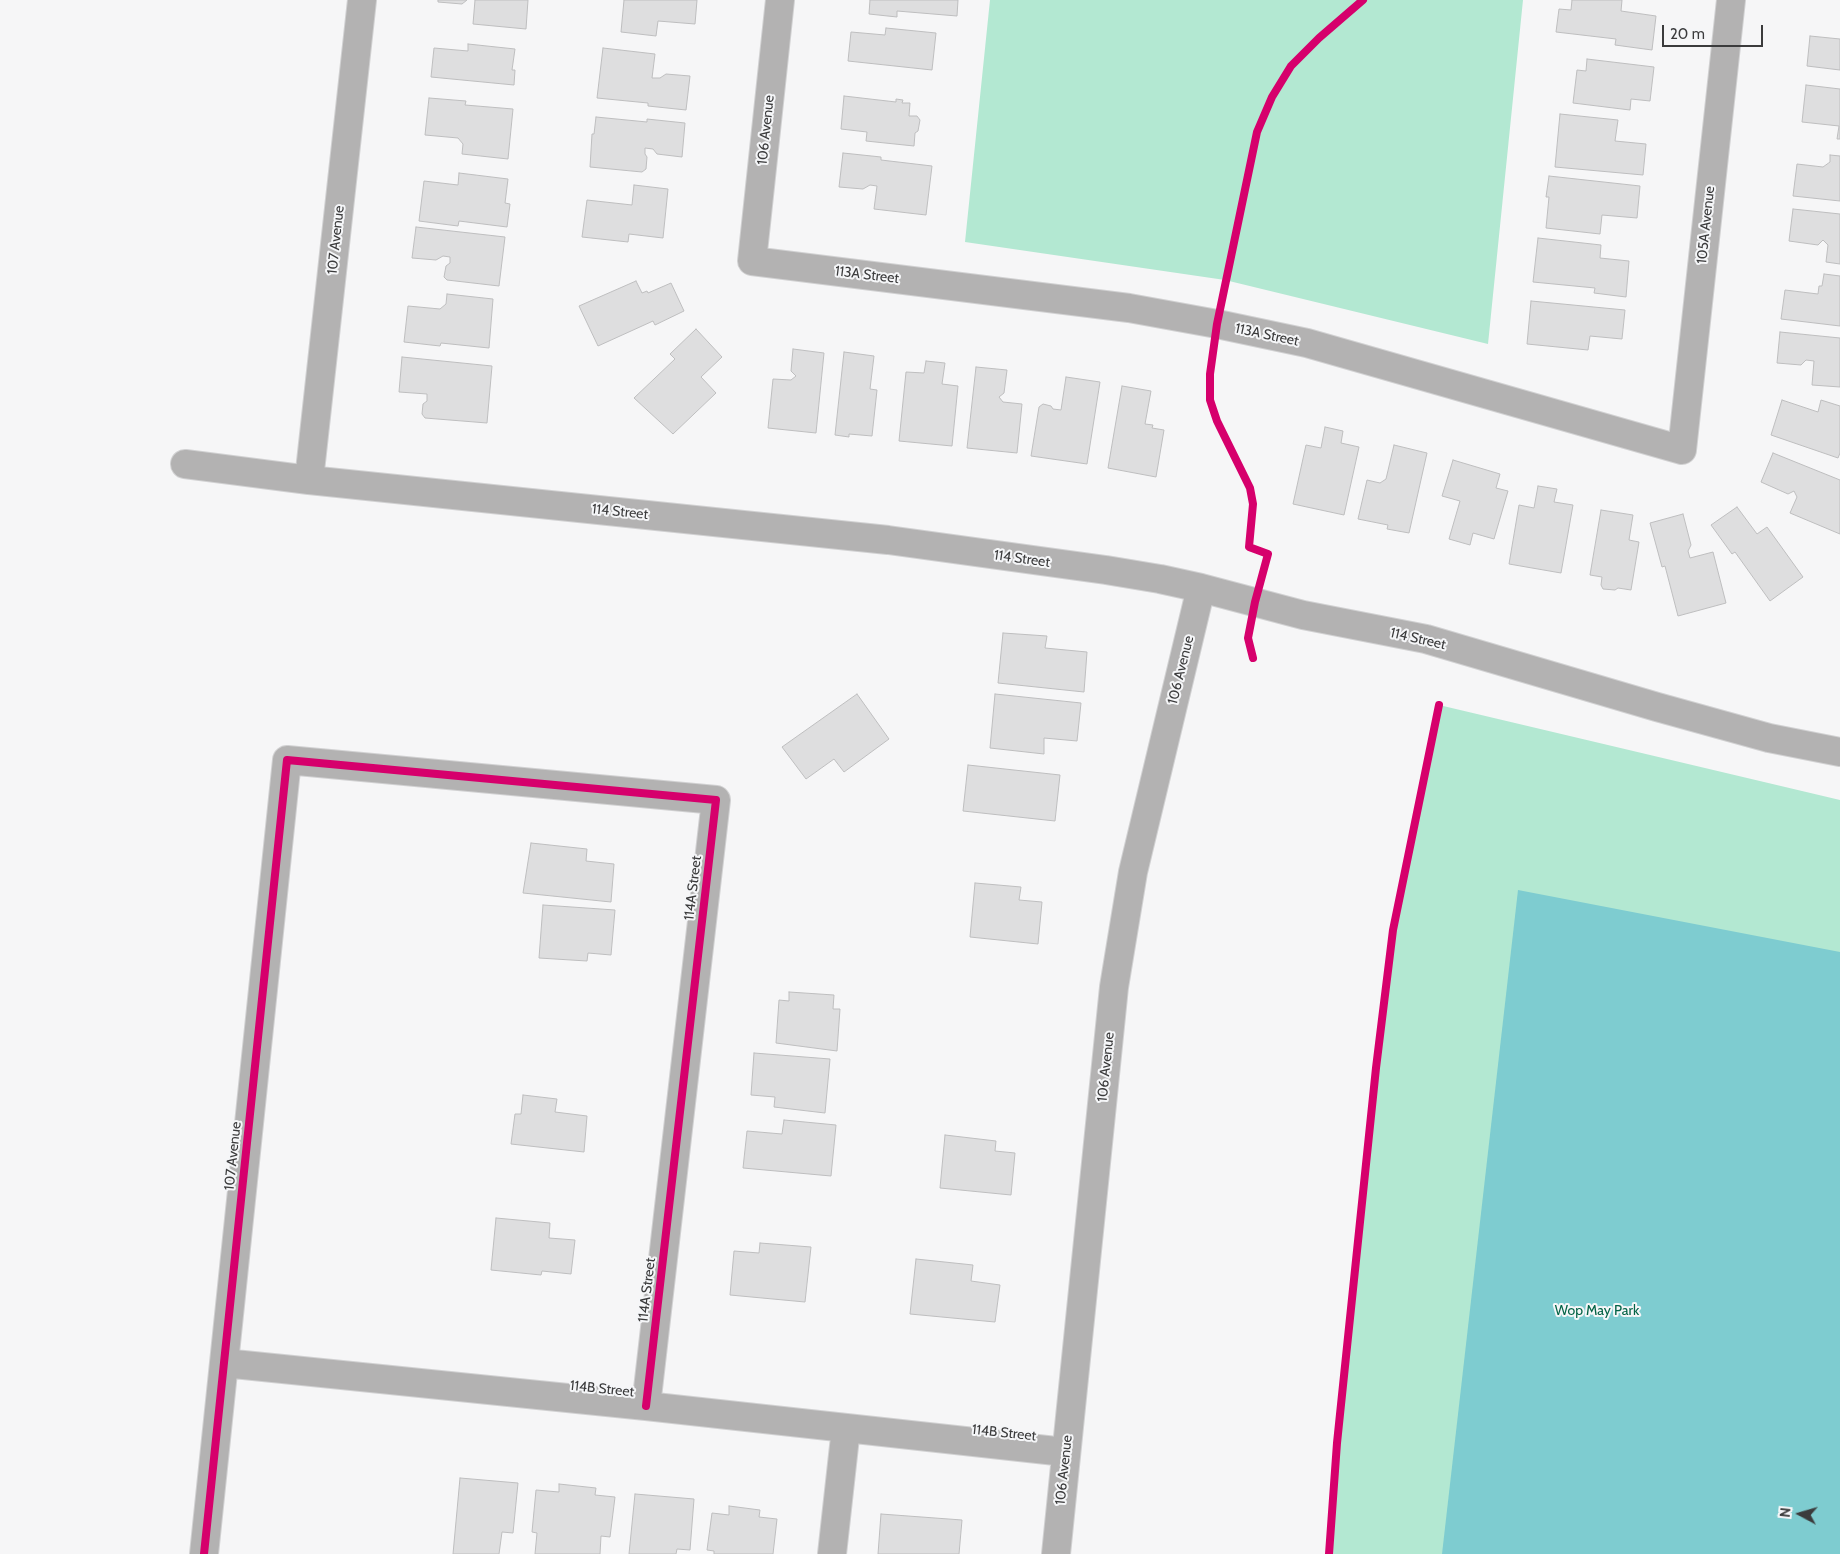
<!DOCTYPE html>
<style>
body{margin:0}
#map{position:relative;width:1840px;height:1554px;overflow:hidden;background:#f6f6f7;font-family:Cabin,sans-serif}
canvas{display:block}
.north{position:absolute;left:1775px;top:1489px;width:50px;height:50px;-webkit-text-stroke:4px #f5f6f8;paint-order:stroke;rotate:276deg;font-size:14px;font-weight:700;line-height:20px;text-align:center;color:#3b3b3c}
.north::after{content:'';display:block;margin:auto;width:18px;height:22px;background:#3b3b3c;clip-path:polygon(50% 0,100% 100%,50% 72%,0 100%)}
.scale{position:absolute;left:1662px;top:25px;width:101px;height:22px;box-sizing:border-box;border:2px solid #3b3b3c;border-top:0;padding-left:6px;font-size:15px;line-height:18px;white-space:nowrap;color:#3b3b3c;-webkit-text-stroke:4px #f5f6f8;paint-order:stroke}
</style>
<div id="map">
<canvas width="1840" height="1554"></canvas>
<div class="north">N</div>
<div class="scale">20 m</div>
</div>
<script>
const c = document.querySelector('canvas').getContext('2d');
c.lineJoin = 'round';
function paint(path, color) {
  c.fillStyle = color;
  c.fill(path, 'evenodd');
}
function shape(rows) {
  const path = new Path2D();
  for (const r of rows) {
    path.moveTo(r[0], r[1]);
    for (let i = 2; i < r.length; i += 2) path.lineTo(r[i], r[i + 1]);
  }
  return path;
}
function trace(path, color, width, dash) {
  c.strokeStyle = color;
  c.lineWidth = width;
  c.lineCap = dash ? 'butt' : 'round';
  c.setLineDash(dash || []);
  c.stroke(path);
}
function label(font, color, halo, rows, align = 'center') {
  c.font = font + ' Cabin,sans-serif';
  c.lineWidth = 4;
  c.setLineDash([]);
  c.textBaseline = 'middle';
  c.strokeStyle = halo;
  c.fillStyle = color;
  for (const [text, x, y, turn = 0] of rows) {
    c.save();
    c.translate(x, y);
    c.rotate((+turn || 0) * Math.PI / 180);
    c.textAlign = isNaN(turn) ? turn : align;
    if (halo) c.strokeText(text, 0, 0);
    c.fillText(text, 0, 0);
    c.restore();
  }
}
const green = shape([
 [990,0,1523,0,1488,344,1225,280,965,242],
 [1439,705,1840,800,1840,1554,1329,1554,1390,954]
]);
const water = shape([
 [1518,890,1840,952,1840,1554,1442,1554]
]);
const building = shape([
 [438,0,467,0,462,4,438,2,438,0],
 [475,0,528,0,526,29,473,24,475,0],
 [624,0,697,0,695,24,658,21,656,36,621,32,624,0],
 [870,0,958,0,957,16,897,11,897,17,869,14,870,0],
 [1572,0,1622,0,1621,11,1656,16,1652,50,1615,45,1616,39,1556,32,1559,9,1571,10,1572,0],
 [886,28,936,33,932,70,848,61,851,32,885,35,886,28],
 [1810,36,1840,39,1840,70,1807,66,1810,36],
 [468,44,515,49,512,70,515,70,514,85,431,77,434,48,468,51,468,44],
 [603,48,655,54,652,78,660,78,666,74,690,76,686,110,648,106,648,103,597,98,603,48],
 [1587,59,1654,67,1650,101,1631,99,1630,110,1573,103,1577,70,1586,71,1587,59],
 [1806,85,1840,89,1840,139,1837,139,1839,126,1802,122,1806,85],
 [844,96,896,102,896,99,903,100,902,103,910,103,909,116,917,116,920,120,918,131,915,133,914,146,866,141,867,132,841,129,844,96],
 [429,98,466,101,465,105,513,109,508,159,462,154,463,144,458,138,425,135,429,98],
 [1560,114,1618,120,1615,141,1646,144,1643,175,1555,167,1560,114],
 [596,117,647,122,647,119,685,123,682,157,657,154,653,149,645,148,645,154,647,157,646,169,642,172,590,167,592,134,594,134,596,117],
 [843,153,881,157,881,160,932,166,926,215,874,209,877,186,870,185,863,189,839,187,843,153],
 [1830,155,1840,156,1840,201,1793,196,1797,164,1823,167,1830,162,1830,155],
 [459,173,508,179,505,203,510,204,507,227,459,221,458,226,419,221,424,181,458,185,459,173],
 [1549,176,1640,186,1637,218,1602,215,1600,234,1546,228,1549,197,1546,197,1549,176],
 [634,185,668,189,663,238,629,234,628,242,582,237,587,200,632,205,634,185],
 [1793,209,1840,214,1840,264,1826,262,1828,245,1823,240,1818,245,1789,241,1793,209],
 [416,227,505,237,499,286,447,280,444,277,446,266,450,263,450,257,443,256,436,260,412,258,416,227],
 [1538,238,1601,245,1600,258,1629,261,1626,297,1594,293,1595,288,1533,282,1538,238],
 [1824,274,1840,276,1840,326,1781,319,1785,290,1818,294,1819,286,1822,286,1824,274],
 [636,281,642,293,647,291,648,293,671,283,684,311,655,325,653,321,598,346,579,306,636,281],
 [447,294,493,299,489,348,441,343,440,346,404,342,408,306,440,309,446,304,447,294],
 [1531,301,1625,310,1622,339,1590,336,1588,350,1527,344,1531,301],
 [696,329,722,357,701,377,716,393,673,434,634,398,675,359,670,354,696,329],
 [1780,332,1840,338,1840,387,1812,385,1814,361,1806,360,1801,365,1777,363,1780,332],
 [793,349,824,353,816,433,768,428,773,379,791,380,796,376,791,371,793,349],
 [844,352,874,356,870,389,877,390,872,436,849,434,849,437,835,435,844,352],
 [402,357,492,366,487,423,425,418,422,414,423,404,427,401,427,394,399,392,402,357],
 [926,361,945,363,942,384,958,386,952,446,899,441,906,372,924,373,926,361],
 [976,367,1007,370,1004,393,999,397,1003,402,1022,404,1017,453,967,448,976,367],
 [1066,377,1100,382,1087,464,1031,456,1039,407,1043,404,1051,406,1053,409,1061,410,1066,377],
 [1122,386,1151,391,1145,424,1153,425,1152,428,1164,430,1156,477,1108,468,1122,386],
 [1782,400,1818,412,1821,400,1840,406,1840,453,1838,458,1771,435,1782,400],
 [1325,427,1343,431,1341,443,1359,447,1344,515,1293,504,1306,445,1321,448,1325,427],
 [1394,445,1427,453,1409,533,1387,529,1388,525,1358,519,1367,480,1380,483,1386,479,1394,445],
 [1773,453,1840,480,1840,534,1790,513,1797,497,1794,491,1788,494,1761,482,1773,453],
 [1453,460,1500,474,1496,488,1508,491,1494,539,1473,533,1470,545,1449,539,1460,501,1442,496,1453,460],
 [1538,486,1557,489,1554,502,1573,505,1561,573,1509,564,1519,505,1534,508,1538,486],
 [1737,507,1757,534,1767,527,1803,577,1770,601,1735,552,1732,554,1711,525,1737,507],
 [1601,510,1633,515,1629,540,1639,542,1631,590,1618,588,1615,590,1603,589,1601,585,1602,577,1590,575,1601,510],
 [1683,514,1691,545,1688,551,1690,558,1713,552,1726,603,1678,616,1665,566,1662,567,1650,523,1683,514],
 [1003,633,1047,636,1045,648,1087,652,1084,692,998,683,1003,633],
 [857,694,889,739,844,772,834,759,806,779,782,747,857,694],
 [995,694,1081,703,1077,741,1044,738,1044,754,990,748,995,694],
 [968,765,1060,775,1055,821,963,811,968,765],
 [531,843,587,849,586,861,614,864,611,902,523,893,531,843],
 [975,883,1021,887,1019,900,1042,902,1038,944,970,937,975,883],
 [543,905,615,910,611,955,588,953,587,961,539,958,543,905],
 [789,992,834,995,833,1009,840,1009,837,1051,776,1043,779,1000,789,1001,789,992],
 [754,1053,830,1059,825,1113,774,1107,775,1097,751,1095,754,1053],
 [523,1095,557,1099,555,1112,587,1116,584,1152,511,1144,515,1114,521,1114,523,1095],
 [784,1120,836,1125,831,1176,743,1168,747,1131,782,1134,784,1120],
 [945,1135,996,1141,995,1151,1015,1153,1011,1195,940,1188,945,1135],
 [496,1218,550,1223,549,1238,575,1240,571,1274,542,1271,541,1275,491,1270,496,1218],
 [760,1243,811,1247,805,1302,730,1295,734,1251,759,1253,760,1243],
 [916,1259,973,1265,971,1281,1000,1285,995,1322,910,1314,916,1259],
 [460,1478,518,1483,513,1533,502,1532,499,1554,453,1554,460,1478],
 [559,1484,596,1488,595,1495,615,1497,610,1537,601,1536,600,1554,535,1554,537,1533,532,1532,536,1490,559,1492,559,1484],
 [635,1494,694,1499,690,1550,677,1549,676,1554,629,1554,635,1494],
 [729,1506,760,1510,759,1517,777,1519,773,1554,714,1554,714,1551,707,1550,712,1513,729,1515,729,1506],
 [881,1514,962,1520,959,1554,878,1554,881,1514]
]);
const minor = shape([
 [780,0,752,261,1129,308,1217,324,1307,343,1682,450,1731,0],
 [185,464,309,480,888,540,1106,570,1160,579,1201,588,1303,615,1426,639,1657,707,1769,738,1840,752],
 [309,480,362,0],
 [224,1363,646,1406,1065,1452],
 [204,1554,287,760,716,800,646,1406],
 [832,1554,846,1428],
 [1056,1554,1114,987,1133,872,1201,588]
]);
const cycleway = shape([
 [1253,658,1248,638,1255,602,1268,554,1249,547,1253,504,1250,488,1217,421,1210,400,1210,374,1217,324,1257,132,1272,97,1291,66,1319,38,1363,0],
 [204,1554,287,760,716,800,646,1406],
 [1329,1554,1337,1443,1376,1068,1393,930,1439,705]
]);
const streetNames = [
 ["106 Avenue",766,130,-84],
 ["105A Avenue",1706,225,-84],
 ["107 Avenue",336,240,-84],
 ["113A Street",867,275,7],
 ["113A Street",1267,335,12],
 ["114 Street",620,512,6],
 ["114 Street",1022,559,8],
 ["114 Street",1418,639,13],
 ["106 Avenue",1181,670,-76],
 ["114A Street",693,888,-83],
 ["106 Avenue",1106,1067,-84],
 ["107 Avenue",233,1156,-84],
 ["114A Street",647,1290,-83],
 ["114B Street",602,1389,6],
 ["114B Street",1004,1433,6],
 ["106 Avenue",1064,1470,-84]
];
const parkNames = [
 ["Wop May Park",1597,1311]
];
paint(green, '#b3e8d2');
paint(water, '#7eccd0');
paint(building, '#dededf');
trace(building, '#bebebf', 1);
trace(minor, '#d1d1d2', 30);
trace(minor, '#b3b2b2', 28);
trace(cycleway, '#d6006c', 8);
label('14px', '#3b3b3c', '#f5f6f8', streetNames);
label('14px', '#036346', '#f5f6f8', parkNames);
</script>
